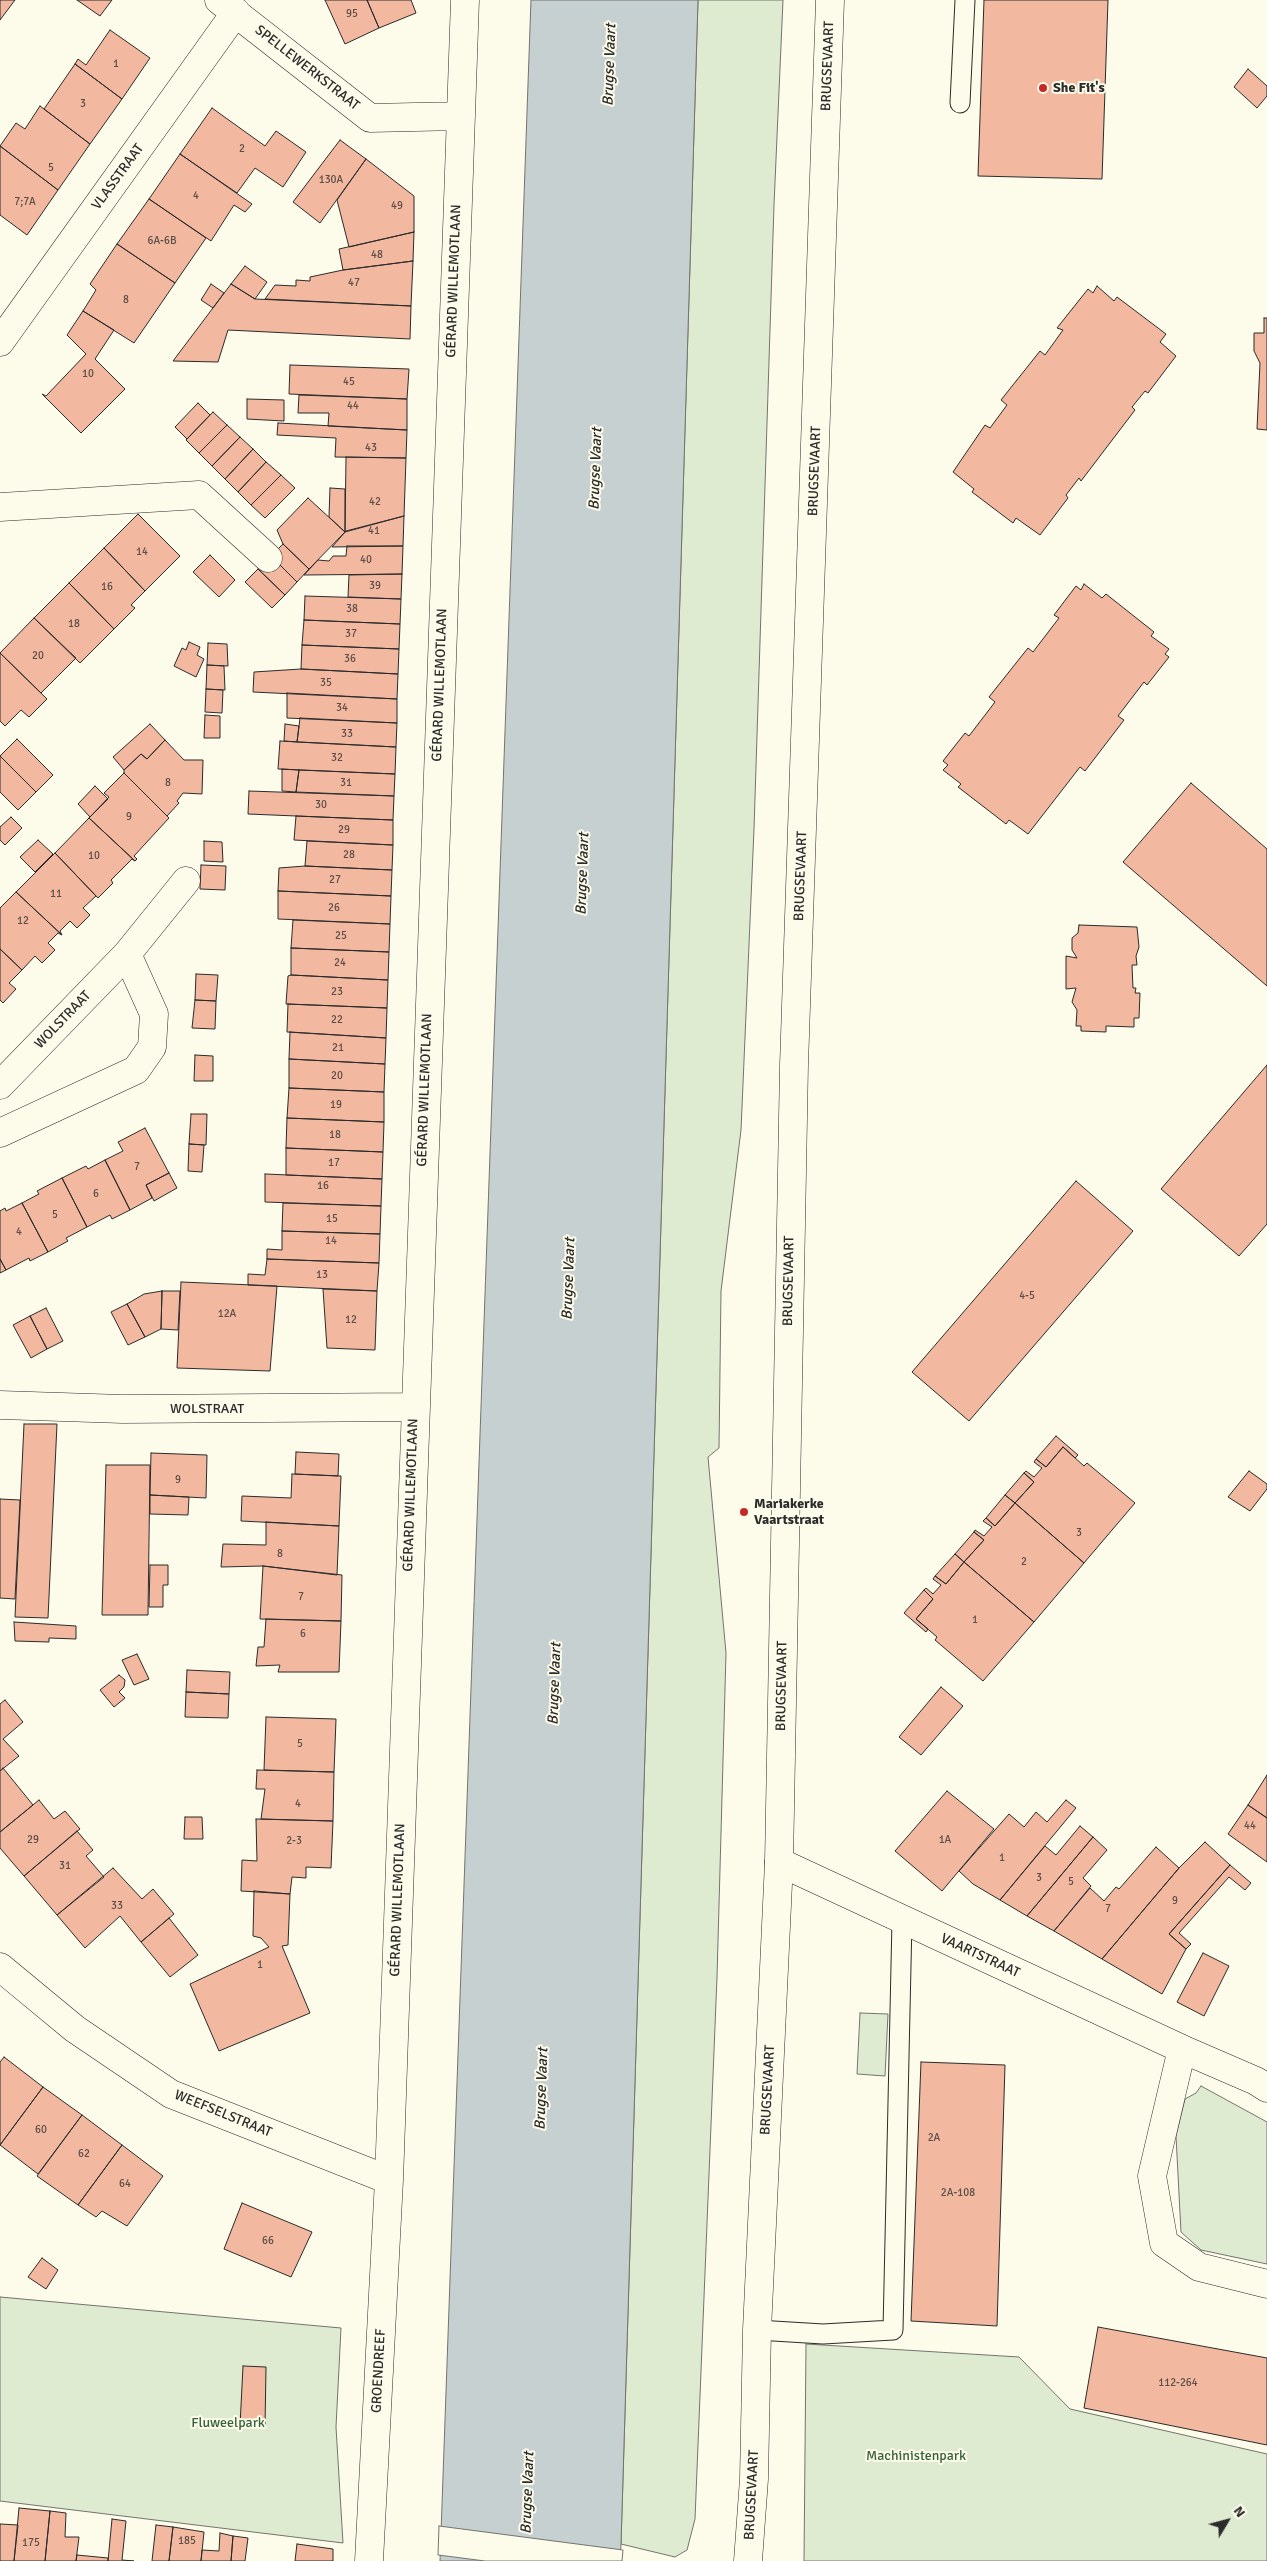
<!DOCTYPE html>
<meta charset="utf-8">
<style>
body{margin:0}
#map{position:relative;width:1267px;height:2561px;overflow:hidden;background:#fdfbea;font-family:Signika,sans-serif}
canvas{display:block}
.north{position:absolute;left:1202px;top:2496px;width:50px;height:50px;-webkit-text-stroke:4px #fdfbea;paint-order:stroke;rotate:53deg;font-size:14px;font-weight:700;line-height:20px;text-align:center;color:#2b2b2b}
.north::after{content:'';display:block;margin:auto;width:18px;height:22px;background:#2b2b2b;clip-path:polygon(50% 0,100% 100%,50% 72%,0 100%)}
</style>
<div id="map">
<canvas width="1267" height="2561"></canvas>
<div class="north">N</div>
</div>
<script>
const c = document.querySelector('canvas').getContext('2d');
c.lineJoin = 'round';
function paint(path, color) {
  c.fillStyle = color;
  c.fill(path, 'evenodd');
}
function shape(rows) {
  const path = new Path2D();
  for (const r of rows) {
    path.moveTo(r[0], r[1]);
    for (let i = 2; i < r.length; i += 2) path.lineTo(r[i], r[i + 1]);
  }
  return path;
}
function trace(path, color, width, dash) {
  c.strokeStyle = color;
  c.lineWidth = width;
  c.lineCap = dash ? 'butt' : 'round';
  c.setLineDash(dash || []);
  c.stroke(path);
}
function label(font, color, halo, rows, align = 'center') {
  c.font = font + ' Signika,sans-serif';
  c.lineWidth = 4;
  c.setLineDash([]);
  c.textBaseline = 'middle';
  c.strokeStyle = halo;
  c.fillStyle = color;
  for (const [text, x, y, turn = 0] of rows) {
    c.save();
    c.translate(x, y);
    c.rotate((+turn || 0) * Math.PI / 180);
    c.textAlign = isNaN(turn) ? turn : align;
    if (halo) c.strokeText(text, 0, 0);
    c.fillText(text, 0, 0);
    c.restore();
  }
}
const green = shape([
 [698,0,783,0,774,205,754,829,741,1130,721,1291,719,1448,708,1457,726,1653,717,1977,695,2519,687,2550,675,2557,621,2544,698,0],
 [860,2013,888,2014,885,2076,857,2074,860,2013],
 [1201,2086,1267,2122,1267,2264,1201,2250,1181,2232,1176,2136,1185,2099,1196,2093,1201,2086],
 [0,2297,341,2328,336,2427,343,2543,0,2501,0,2297],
 [806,2344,1019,2357,1070,2409,1267,2454,1267,2561,804,2561,806,2344]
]);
const water = shape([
 [531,0,698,0,621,2544,620,2561,440,2561,531,0]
]);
const pier = shape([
 [439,2526,623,2550,622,2561,485,2561,438,2555,439,2526]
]);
const building = shape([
 [0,0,15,0,0,20,0,0],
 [77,0,112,0,100,16,77,0],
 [325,0,367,0,379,28,345,44,325,0],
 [367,0,411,0,416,13,379,28,367,0],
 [984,0,1108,0,1102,179,978,176,984,0],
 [110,30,150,58,122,99,75,64,78,59,86,65,110,30],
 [75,64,122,99,90,144,44,109,75,64],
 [1248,69,1267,86,1267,96,1257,108,1234,87,1248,69],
 [40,106,90,144,58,190,0,146,16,123,25,129,40,106],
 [212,108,265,146,276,131,306,152,283,187,255,168,237,193,180,154,212,108],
 [340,140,366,159,320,223,293,202,340,140],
 [0,146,58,190,27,235,0,215,0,146],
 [180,154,252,204,245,212,234,205,211,241,149,199,180,154],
 [366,159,414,196,414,232,349,247,337,200,366,159],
 [149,199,206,238,175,283,117,244,149,199],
 [414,232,413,261,343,270,339,249,414,232],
 [117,244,175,283,134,343,83,311,96,290,90,284,117,244],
 [413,261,411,306,265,299,275,285,296,286,296,280,310,281,310,277,343,270,413,261],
 [245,266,267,282,255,299,231,284,245,266],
 [211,284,224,293,213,308,201,300,211,284],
 [231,284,255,299,411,306,410,339,228,330,218,362,173,361,231,284],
 [1097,286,1114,301,1117,297,1166,334,1160,342,1176,356,1148,393,1145,391,1132,407,1135,410,1081,481,1079,478,1066,495,1068,498,1040,535,1016,518,1013,523,972,492,974,489,953,472,985,425,990,428,1007,405,1001,400,1040,351,1045,355,1063,330,1057,328,1088,289,1093,293,1097,286],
 [83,311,114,330,95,359,125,389,81,433,42,394,46,396,86,354,67,335,83,311],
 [1264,318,1267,318,1267,430,1257,429,1260,363,1254,351,1254,333,1264,333,1264,318],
 [290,365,409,369,407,399,289,394,290,365],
 [299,395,407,399,407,430,328,426,329,413,298,413,299,395],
 [247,399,284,400,284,421,247,419,247,399],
 [198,403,210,415,187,439,175,427,198,403],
 [213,412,227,425,199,453,186,440,213,412],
 [278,423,407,430,406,458,335,457,336,438,277,435,278,423],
 [227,425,240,437,212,466,199,453,227,425],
 [240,437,253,449,225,479,212,466,240,437],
 [253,449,266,462,238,492,225,479,253,449],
 [346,457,406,458,404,516,345,532,346,457],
 [266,462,281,475,251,505,238,492,266,462],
 [281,475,295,488,265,518,251,505,281,475],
 [330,488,345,489,345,532,329,517,330,488],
 [308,498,345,532,309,569,283,544,277,530,308,498],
 [138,514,180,556,145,591,104,548,138,514],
 [404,516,403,546,332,547,346,531,404,516],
 [283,544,309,569,297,582,271,556,283,544],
 [347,546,403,546,402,574,304,575,318,560,329,561,333,556,346,556,347,546],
 [104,548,145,591,131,605,135,608,114,629,69,583,104,548],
 [210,555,235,580,219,597,193,572,210,555],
 [271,556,297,582,285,595,258,569,271,556],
 [258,569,285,595,272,608,245,582,258,569],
 [402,574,401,599,348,597,349,575,402,574],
 [69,583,114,629,80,663,34,618,69,583],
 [1084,584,1102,598,1106,594,1154,632,1151,636,1169,649,1165,654,1169,657,1147,685,1144,682,1118,716,1124,720,1085,771,1080,767,1028,834,1009,820,1006,824,958,787,961,784,943,770,948,765,943,761,965,733,969,736,995,702,989,697,1028,648,1033,652,1059,618,1054,615,1076,586,1081,590,1084,584],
 [305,596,401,599,400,624,304,620,305,596],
 [34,618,76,658,41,693,0,653,34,618],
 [304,620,400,624,399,649,302,645,304,620],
 [189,642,200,647,197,655,204,659,196,677,174,666,182,648,186,650,189,642],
 [208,643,227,644,228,666,207,665,208,643],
 [302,645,399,649,398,674,301,669,302,645],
 [0,653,47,699,29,717,21,710,5,726,0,721,0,653],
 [207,665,224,666,225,690,206,689,207,665],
 [301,669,398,674,397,699,253,692,254,672,301,669],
 [206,689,223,690,222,713,205,712,206,689],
 [287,693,397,699,397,723,287,718,287,693],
 [205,715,220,716,220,738,204,738,205,715],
 [300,718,397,723,396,747,297,742,300,718],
 [150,724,165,740,147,759,141,754,124,770,113,757,150,724],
 [285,724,299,726,297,742,284,741,285,724],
 [17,739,53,775,36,792,0,756,17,739],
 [165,740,184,760,203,760,202,794,183,793,177,801,179,803,167,816,124,773,124,770,141,754,147,759,165,740],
 [280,741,396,747,395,774,278,769,280,741],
 [0,756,36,792,18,810,0,792,0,756],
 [282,769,299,770,296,792,282,791,282,769],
 [299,770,395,774,394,796,296,792,299,770],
 [124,773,169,818,134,856,137,859,135,861,89,818,109,797,104,793,124,773],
 [1191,783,1267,849,1267,986,1123,862,1191,783],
 [95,786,108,799,90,817,78,804,95,786],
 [249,791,394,796,393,820,248,814,249,791],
 [296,816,393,820,393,845,294,840,296,816],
 [11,817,22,828,5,845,0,840,0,827,11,817],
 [89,818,135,861,132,859,111,880,113,883,98,898,55,853,89,818],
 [38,840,53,854,35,872,20,857,38,840],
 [204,841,222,842,223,862,204,861,204,841],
 [307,841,393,845,392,870,305,866,307,841],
 [55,853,96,896,83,908,90,915,77,928,70,921,60,931,62,935,16,892,55,853],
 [201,865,226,866,225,890,200,889,201,865],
 [305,866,392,870,391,896,278,891,279,868,305,866],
 [278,891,391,896,390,924,278,919,278,891],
 [16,892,62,935,58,933,48,943,55,950,42,963,35,956,22,970,0,949,0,908,16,892],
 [293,920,390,924,389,952,291,948,293,920],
 [1079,925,1137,927,1139,947,1136,956,1137,965,1132,965,1133,988,1136,988,1135,993,1140,993,1139,1018,1134,1018,1134,1027,1106,1026,1106,1032,1081,1031,1081,1026,1076,1026,1077,1010,1072,1002,1076,988,1066,989,1066,956,1077,958,1072,950,1072,938,1078,933,1079,925],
 [291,948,389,952,388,980,291,975,291,948],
 [0,949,22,970,9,983,16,989,3,1003,0,1000,0,949],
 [196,974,218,975,216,1001,195,1000,196,974],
 [291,975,388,980,387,1008,286,1004,288,976,291,975],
 [195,1000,216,1001,215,1029,192,1028,195,1000],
 [288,1004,387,1008,386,1038,287,1032,288,1004],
 [290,1032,386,1038,385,1064,289,1059,290,1032],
 [195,1055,213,1056,213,1081,194,1081,195,1055],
 [289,1059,385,1064,384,1092,289,1088,289,1059],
 [1267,1065,1267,1224,1239,1256,1161,1189,1267,1065],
 [289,1088,384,1092,384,1122,287,1118,289,1088],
 [191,1114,207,1114,206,1145,189,1144,191,1114],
 [287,1118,384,1122,383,1152,286,1148,287,1118],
 [145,1128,169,1173,146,1185,152,1198,130,1210,105,1160,123,1151,118,1142,145,1128],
 [189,1144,204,1145,202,1172,188,1171,189,1144],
 [286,1148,383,1152,382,1179,286,1175,286,1148],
 [105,1160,130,1210,112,1219,110,1215,87,1227,62,1178,86,1166,88,1169,105,1160],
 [169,1173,177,1188,154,1201,146,1185,169,1173],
 [265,1174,382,1179,381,1206,265,1202,265,1174],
 [62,1178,87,1227,66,1238,68,1241,48,1252,22,1203,39,1194,37,1191,62,1178],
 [1076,1181,1133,1231,969,1421,912,1372,1076,1181],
 [22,1203,48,1252,30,1261,29,1258,6,1270,0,1259,0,1211,5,1208,6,1211,22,1203],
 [283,1203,381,1206,380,1234,282,1231,283,1203],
 [282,1231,380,1234,379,1263,267,1259,267,1249,282,1250,282,1231],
 [0,1259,6,1270,0,1273,0,1259],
 [267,1259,379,1263,377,1291,248,1285,248,1274,265,1275,267,1259],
 [181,1282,277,1286,270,1371,177,1368,181,1282],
 [323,1289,377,1291,375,1350,327,1348,323,1289],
 [162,1291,180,1291,178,1330,161,1329,162,1291],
 [162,1291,161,1329,145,1337,127,1304,144,1294,162,1291],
 [127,1304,145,1337,128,1345,111,1312,127,1304],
 [46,1308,63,1341,47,1349,30,1316,46,1308],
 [30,1316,47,1349,31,1358,13,1325,30,1316],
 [24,1424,57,1424,48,1618,15,1617,24,1424],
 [1056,1436,1078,1455,1075,1458,1063,1447,1046,1467,1036,1459,1056,1436],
 [1063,1447,1084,1466,1087,1463,1135,1503,1084,1563,1015,1503,1034,1482,1024,1473,1026,1471,1034,1477,1042,1468,1034,1462,1036,1459,1046,1467,1063,1447],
 [296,1452,339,1454,338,1476,295,1474,296,1452],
 [151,1453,207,1455,206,1498,150,1495,151,1453],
 [106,1465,150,1465,148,1615,102,1615,106,1465],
 [1249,1471,1267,1484,1267,1489,1250,1511,1228,1497,1249,1471],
 [1024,1473,1034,1482,1015,1503,1005,1495,1024,1473],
 [292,1474,341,1476,339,1526,241,1521,242,1496,291,1498,292,1474],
 [150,1495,189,1497,188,1515,150,1514,150,1495],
 [1005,1495,1015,1503,995,1526,986,1518,1005,1495],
 [0,1499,20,1500,15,1599,0,1598,0,1499],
 [1015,1503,1084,1563,1034,1622,964,1562,984,1540,974,1532,975,1530,984,1536,992,1527,983,1521,986,1518,995,1526,1015,1503],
 [266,1522,339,1526,337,1575,263,1566,221,1567,223,1544,266,1545,266,1522],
 [974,1532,984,1540,964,1562,955,1554,974,1532],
 [955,1554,964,1562,946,1584,935,1576,955,1554],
 [964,1562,1034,1622,983,1681,935,1640,937,1637,916,1619,933,1599,924,1590,926,1588,933,1594,941,1585,933,1579,935,1576,946,1584,964,1562],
 [150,1565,168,1565,168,1585,163,1585,163,1607,149,1607,150,1565],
 [263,1566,342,1575,341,1621,260,1619,263,1566],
 [924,1590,933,1599,916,1619,928,1629,926,1632,904,1613,924,1590],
 [266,1619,341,1621,339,1672,278,1672,280,1665,256,1666,258,1647,264,1647,266,1619],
 [14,1622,76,1626,76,1639,49,1638,49,1642,15,1641,14,1622],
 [137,1654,149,1679,134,1685,122,1660,137,1654],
 [187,1670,230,1672,229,1694,186,1692,187,1670],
 [119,1675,125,1680,124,1687,119,1692,125,1698,114,1707,100,1690,119,1675],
 [941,1687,963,1706,921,1755,899,1737,941,1687],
 [186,1692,229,1694,228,1718,185,1717,186,1692],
 [5,1700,23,1722,3,1739,19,1756,0,1771,0,1704,5,1700],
 [266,1717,336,1719,334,1772,264,1770,266,1717],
 [3,1768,33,1805,0,1832,0,1771,3,1768],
 [257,1770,334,1772,333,1821,261,1819,265,1789,256,1789,257,1770],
 [1267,1775,1267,1818,1248,1805,1267,1775],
 [947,1791,994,1829,942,1891,895,1851,947,1791],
 [39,1800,54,1819,65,1811,80,1829,24,1876,0,1848,0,1832,39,1800],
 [1066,1800,1076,1808,1000,1900,973,1884,959,1871,1009,1814,1024,1827,1036,1812,1047,1822,1066,1800],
 [1248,1805,1267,1818,1267,1862,1228,1834,1248,1805],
 [185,1817,202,1817,203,1839,184,1839,185,1817],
 [256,1819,333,1821,331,1868,306,1867,306,1878,292,1877,290,1894,241,1891,242,1860,257,1861,256,1819],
 [1080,1826,1093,1837,1027,1916,1000,1900,1045,1846,1056,1855,1080,1826],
 [77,1831,93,1850,86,1856,104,1877,57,1915,24,1876,77,1831],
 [1093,1837,1107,1850,1083,1878,1091,1886,1054,1931,1027,1916,1093,1837],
 [1205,1842,1230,1865,1169,1934,1186,1949,1162,1994,1102,1959,1179,1868,1205,1842],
 [1156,1847,1179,1868,1102,1959,1054,1931,1090,1888,1104,1901,1116,1887,1119,1889,1156,1847],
 [1230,1865,1251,1883,1245,1890,1229,1877,1179,1933,1191,1944,1186,1949,1169,1934,1230,1865],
 [113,1868,142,1899,153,1889,174,1914,141,1942,120,1916,85,1948,57,1915,113,1868],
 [254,1891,290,1894,288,1945,282,1946,310,2013,219,2051,190,1984,269,1947,261,1938,253,1936,254,1891],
 [169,1918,198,1955,170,1977,141,1942,169,1918],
 [1203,1953,1229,1966,1204,2016,1177,2002,1203,1953],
 [4,2057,43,2087,0,2145,0,2062,4,2057],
 [921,2062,1005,2065,997,2326,911,2321,921,2062],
 [43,2087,82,2115,38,2174,0,2145,43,2087],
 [82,2115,122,2145,78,2205,37,2176,82,2115],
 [122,2145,163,2176,127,2226,102,2211,96,2217,78,2205,122,2145],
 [242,2203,312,2232,291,2277,224,2249,242,2203],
 [42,2258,58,2270,46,2289,28,2277,42,2258],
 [1098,2327,1267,2358,1267,2445,1084,2408,1098,2327],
 [243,2366,266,2367,265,2427,240,2426,243,2366],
 [19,2508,50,2511,45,2561,14,2561,19,2508],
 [50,2511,66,2513,65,2537,79,2537,76,2561,45,2561,50,2511],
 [112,2519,126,2521,122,2560,134,2561,108,2561,112,2519],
 [0,2524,18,2525,14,2561,0,2561,0,2524],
 [156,2525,173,2527,169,2561,152,2561,156,2525],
 [173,2527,204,2532,201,2561,169,2561,173,2527],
 [220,2533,233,2536,231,2561,201,2561,202,2550,219,2551,220,2533],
 [233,2536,248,2538,245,2561,231,2561,233,2536],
 [297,2544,333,2549,333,2561,295,2561,297,2544],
 [77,2555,108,2558,108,2561,76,2561,77,2555]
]);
const lane = shape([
 [960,103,965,0],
 [757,2330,823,2334,893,2330,902,1920]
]);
const street = shape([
 [219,0,370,118,460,116],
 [0,342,236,12],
 [0,507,199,495,268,558],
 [127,954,186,881],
 [0,1085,127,954,154,1014,152,1047,136,1070,0,1133],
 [0,1405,123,1409,414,1407],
 [779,1862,1182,2049,1256,2081,1267,2088],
 [0,1967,75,2029,171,2094,389,2180],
 [1182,2049,1152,2176,1164,2243,1199,2267,1267,2284],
 [369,2561,389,2180,465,0]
]);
const primary = shape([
 [748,2561,754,2479,757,2330,779,1862,794,1065,830,0]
]);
const markers = [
 [1043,88,5,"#c62828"],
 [744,1512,5,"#c62828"]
];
const numberNames = [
 ["95",352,14],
 ["1",116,64],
 ["3",83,104],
 ["2",242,149],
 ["5",51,168],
 ["130A",331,180],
 ["4",196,196],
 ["7;7A",25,202],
 ["49",397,206],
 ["6A-6B",162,241],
 ["48",377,255],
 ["47",354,283],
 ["8",126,300],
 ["10",88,374],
 ["45",349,382],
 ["44",353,406],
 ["43",371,448],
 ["42",375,502],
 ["41",374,531],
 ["14",142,552],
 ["40",366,560],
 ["39",375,586],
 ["16",107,587],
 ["38",352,609],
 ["18",74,624],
 ["37",351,634],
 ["20",38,656],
 ["36",350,659],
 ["35",326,683],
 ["34",342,708],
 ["33",347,734],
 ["32",337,758],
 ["8",168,783],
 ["31",346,783],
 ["30",321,805],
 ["9",129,817],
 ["29",344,830],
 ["28",349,855],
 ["10",94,856],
 ["27",335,880],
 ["11",56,894],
 ["26",334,908],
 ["12",23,921],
 ["25",341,936],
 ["24",340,963],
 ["23",337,992],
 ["22",337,1020],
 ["21",338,1048],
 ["20",337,1076],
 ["19",336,1105],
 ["18",335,1135],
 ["17",334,1163],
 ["7",137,1167],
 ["16",323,1186],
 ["6",96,1194],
 ["5",55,1215],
 ["15",332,1219],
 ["4",19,1232],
 ["14",331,1241],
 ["13",322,1275],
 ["4-5",1027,1296],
 ["12A",227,1314],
 ["12",351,1320],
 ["9",178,1480],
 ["3",1079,1533],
 ["8",280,1554],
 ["2",1024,1562],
 ["7",301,1597],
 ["1",975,1620],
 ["6",303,1634],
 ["5",300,1744],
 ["4",298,1804],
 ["44",1250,1826],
 ["29",33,1840],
 ["1A",945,1840],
 ["2-3",294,1841],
 ["1",1002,1858],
 ["31",65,1866],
 ["3",1039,1878],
 ["5",1071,1882],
 ["9",1175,1901],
 ["33",117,1906],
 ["7",1108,1909],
 ["1",260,1965],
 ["60",41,2130],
 ["2A",934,2138],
 ["62",84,2154],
 ["64",125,2184],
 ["2A-108",958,2193],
 ["66",268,2241],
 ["112-264",1178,2383],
 ["185",187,2541],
 ["175",31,2543]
];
const streetNames = [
 ["BRUGSEVAART",828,66,-88],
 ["SPELLEWERKSTRAAT",307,68,38],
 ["VLASSTRAAT",118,177,-54],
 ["GÉRARD WILLEMOTLAAN",454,281,-88],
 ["BRUGSEVAART",815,471,-88],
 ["GÉRARD WILLEMOTLAAN",440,685,-88],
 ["BRUGSEVAART",801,876,-88],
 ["WOLSTRAAT",63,1020,-46],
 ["GÉRARD WILLEMOTLAAN",425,1090,-88],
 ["BRUGSEVAART",789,1281,-89],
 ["WOLSTRAAT",207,1409],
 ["GÉRARD WILLEMOTLAAN",411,1495,-88],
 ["BRUGSEVAART",782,1686,-89],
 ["GÉRARD WILLEMOTLAAN",398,1900,-88],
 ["VAARTSTRAAT",980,1956,25],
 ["BRUGSEVAART",768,2090,-87],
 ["WEEFSELSTRAAT",223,2114,22],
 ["GROENDREEF",379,2371,-87],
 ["BRUGSEVAART",752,2495,-87]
];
const poiNames = [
 ["She Fit's",1053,88],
 ["Mariakerke",754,1504],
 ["Vaartstraat",754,1520]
];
const parkNames = [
 ["Fluweelpark",228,2423],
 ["Machinistenpark",916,2456]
];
const waterNames = [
 ["Brugse Vaart",610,65,-88],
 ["Brugse Vaart",596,469,-88],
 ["Brugse Vaart",583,874,-88],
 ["Brugse Vaart",569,1279,-88],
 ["Brugse Vaart",555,1684,-88],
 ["Brugse Vaart",542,2089,-88],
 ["Brugse Vaart",528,2493,-88]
];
paint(green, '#deebd1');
trace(green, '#74746e', 1);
paint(water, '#c7d0d0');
trace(water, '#74746e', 1);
paint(pier, '#fdfbea');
trace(pier, '#74746e', 1);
paint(building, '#f2b8a0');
trace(building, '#2b2b2b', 1);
trace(lane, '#2b2b2b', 21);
trace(street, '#2b2b2b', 29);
trace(primary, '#2b2b2b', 29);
trace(lane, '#fdfbea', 19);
trace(street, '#fdfbea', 28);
trace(primary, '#fdfbea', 28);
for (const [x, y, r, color] of markers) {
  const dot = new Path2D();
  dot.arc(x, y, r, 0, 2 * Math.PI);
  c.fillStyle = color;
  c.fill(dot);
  trace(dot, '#fdfbea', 2);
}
label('11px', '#5d4e48', null, numberNames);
label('14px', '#2b2b2b', '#fdfbea', streetNames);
label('bold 14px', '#2b2b2b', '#fdfbea', poiNames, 'left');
label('14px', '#34623c', '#fdfbea', parkNames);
label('italic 15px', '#2b2b2b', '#fdfbea', waterNames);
</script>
